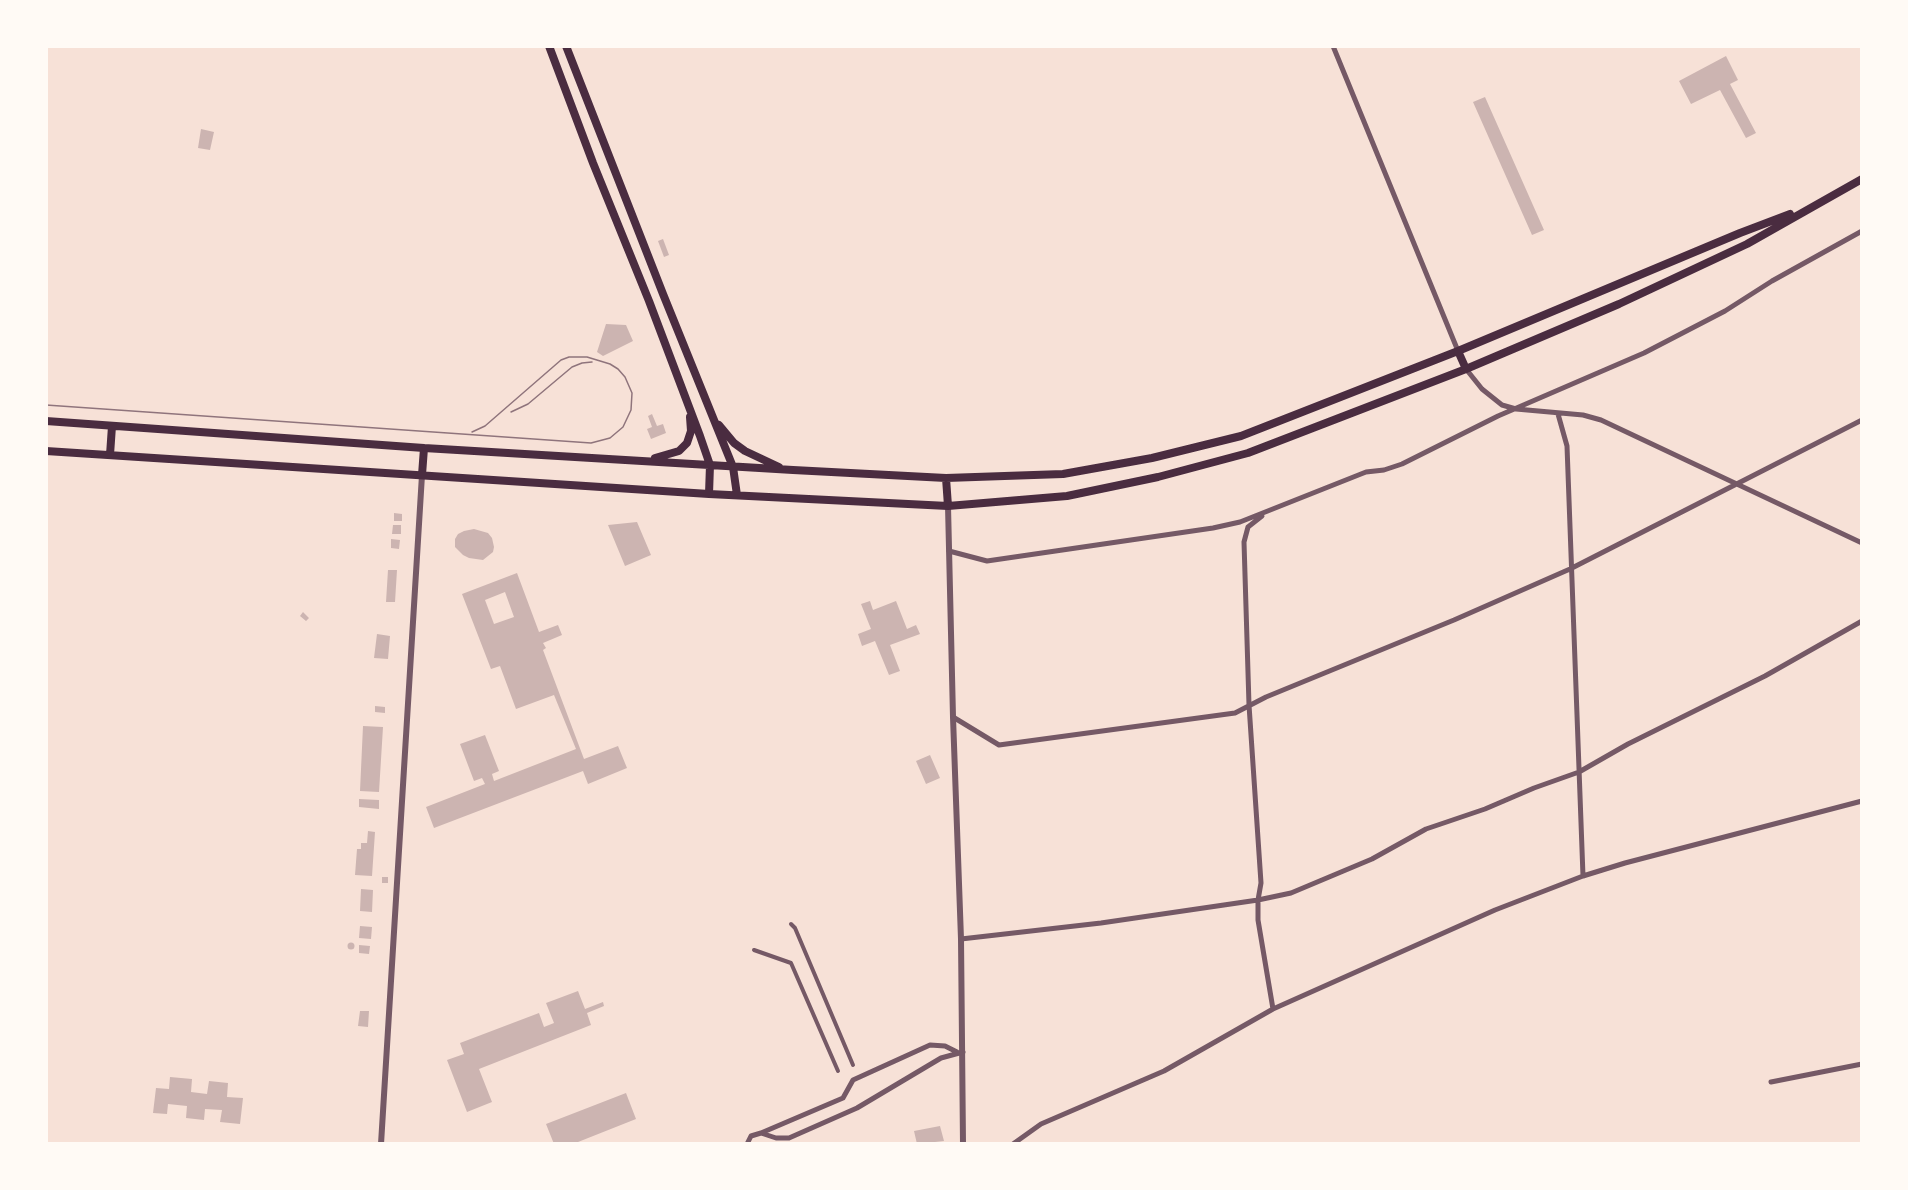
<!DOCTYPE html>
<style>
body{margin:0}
#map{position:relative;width:1908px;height:1190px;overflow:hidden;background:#f7e1d7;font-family:"PT Sans Narrow",sans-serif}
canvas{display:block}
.frame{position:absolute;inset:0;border:48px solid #fffaf5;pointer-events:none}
</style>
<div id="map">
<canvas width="1908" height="1190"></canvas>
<div class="frame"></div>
</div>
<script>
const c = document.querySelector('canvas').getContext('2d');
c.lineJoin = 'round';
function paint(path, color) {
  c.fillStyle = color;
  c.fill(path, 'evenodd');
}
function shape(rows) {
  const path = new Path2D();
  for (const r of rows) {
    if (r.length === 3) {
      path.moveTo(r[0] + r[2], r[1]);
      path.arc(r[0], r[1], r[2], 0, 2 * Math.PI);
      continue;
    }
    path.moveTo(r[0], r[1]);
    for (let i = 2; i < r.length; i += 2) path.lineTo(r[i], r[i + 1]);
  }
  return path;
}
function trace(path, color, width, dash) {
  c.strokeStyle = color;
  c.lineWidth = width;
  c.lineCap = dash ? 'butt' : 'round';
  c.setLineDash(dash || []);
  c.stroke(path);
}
const building = shape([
 [1726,56,1738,80,1730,84,1756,133,1746,138,1720,90,1691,104,1679,81],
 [1485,97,1544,230,1532,235,1473,102],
 [201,129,214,132,210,150,198,148],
 [663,239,669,255,664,257,658,241],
 [606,324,626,325,633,341,603,356,597,352],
 [652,414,657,426,663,424,666,433,651,439,647,429,652,427,648,416],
 [394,513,402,514,402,521,394,521],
 [637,522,651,555,625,566,608,525],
 [393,525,401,525,401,534,392,534],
 [474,529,488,533,492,538,494,547,493,552,483,560,469,558,463,555,455,547,455,539,458,534,464,531],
 [391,539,400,540,399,549,391,548],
 [388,570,397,570,395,602,386,602],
 [517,573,539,632,558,625,562,635,543,643,546,648,543,650,584,759,618,746,627,768,588,784,583,771,434,828,426,807,485,784,482,778,474,781,460,744,485,735,499,771,492,774,494,781,576,749,554,695,516,709,500,666,491,669,462,594],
 [505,592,514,617,494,624,485,600],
 [870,601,873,610,896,601,907,629,916,625,920,634,890,645,900,671,889,675,875,641,862,646,858,634,871,629,861,604],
 [303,612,309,618,306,621,300,616],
 [377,634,390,636,388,659,374,658],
 [375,706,385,707,385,713,375,712],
 [363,726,383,727,379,792,360,791],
 [930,755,940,778,926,784,916,761],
 [359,799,379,800,379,809,359,807],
 [368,831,375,832,372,876,355,875,357,849,361,849,361,843,367,843],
 [382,877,388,877,388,883,382,883],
 [361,889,373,890,372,912,360,911],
 [360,926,372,927,371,939,359,938],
 [351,946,3.5],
 [359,945,370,946,369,954,359,953],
 [578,991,585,1009,603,1002,604,1006,587,1013,591,1025,479,1069,492,1102,467,1112,447,1060,464,1054,460,1043,539,1013,544,1027,554,1023,546,1003],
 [360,1011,369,1011,368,1027,358,1026],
 [170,1077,192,1079,191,1092,207,1094,209,1081,228,1083,227,1097,243,1098,240,1124,220,1122,222,1110,205,1109,204,1120,186,1118,187,1106,168,1104,167,1114,153,1113,156,1088,169,1089],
 [626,1093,636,1119,573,1144,554,1144,546,1124],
 [940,1126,944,1141,917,1144,914,1131]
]);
const pedestrian = shape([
 [791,924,795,928,853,1065],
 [754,950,791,963,838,1071]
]);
const minor = shape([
 [1333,46,1458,351],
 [1466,369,1482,389,1502,405,1516,409,1583,415,1601,420,1862,543],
 [1558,414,1567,446,1583,876],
 [1262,516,1248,527,1244,542,1249,705,1261,883,1258,900,1258,920,1273,1009],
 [949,551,987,561,1213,528,1240,522,1366,472,1384,470,1402,464,1498,416,1644,353,1725,311,1772,281,1862,231],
 [953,717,999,745,1235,713,1266,697,1454,620,1570,569,1862,420],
 [961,939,1101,923,1258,900,1291,893,1372,859,1426,829,1485,809,1534,788,1579,772,1628,744,1765,676,1862,621],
 [1771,1082,1862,1064],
 [761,1133,843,1098,853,1080,930,1045,945,1046,957,1052],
 [747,1144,751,1136,761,1133,776,1138,789,1138,857,1108,941,1058,963,1052],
 [1013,1144,1041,1124,1164,1071,1273,1009,1495,910,1583,876,1625,863,1862,801]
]);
const tertiary = shape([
 [948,506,953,717,961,939,963,1144],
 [381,1144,422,475]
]);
const primary = shape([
 [549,46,593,163,649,301,700,436,710,465,709,494],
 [566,46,663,294,733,467,737,495],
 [1458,351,1466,369],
 [46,421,424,448,793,470,946,478,1063,474,1152,458,1241,436,1458,351,1740,233,1790,214],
 [719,425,734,443,745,451,779,467],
 [46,451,709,494,948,506,1067,496,1158,477,1248,453,1466,369,1619,304,1747,244,1862,179],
 [110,455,112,426],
 [655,458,679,451,687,443,691,431,690,417],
 [422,475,424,448],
 [946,478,948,506]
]);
const tram = shape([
 [46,405,591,443,610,438,623,427,631,410,632,393,625,377,618,369,610,364,587,357,569,357,561,360,485,426,472,432],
 [511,412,528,404,572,367,582,363,592,362]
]);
paint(building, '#ccb4b1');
trace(pedestrian, '#755966', 4);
trace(minor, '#755966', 5);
trace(tertiary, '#755966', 6);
trace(primary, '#4a2c40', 8);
trace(tram, '#8f747c', 1.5);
</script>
